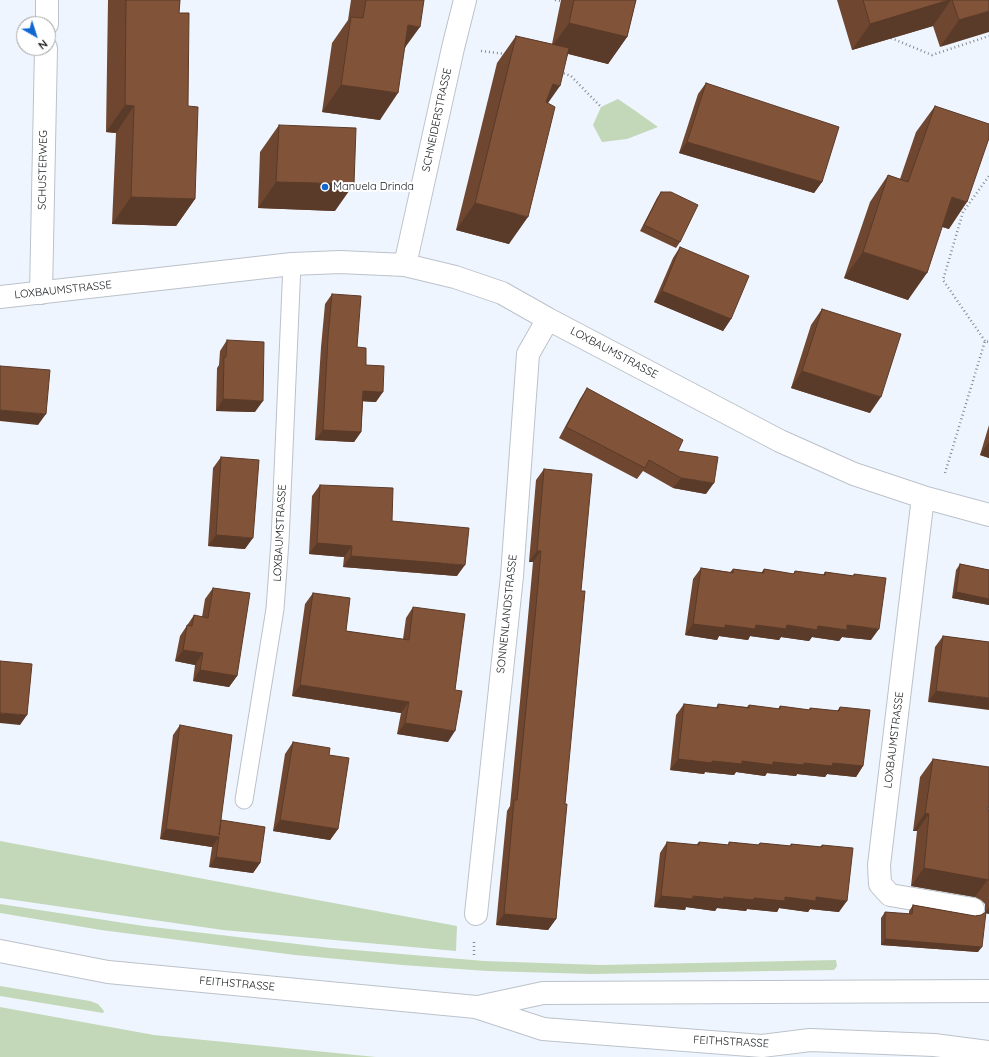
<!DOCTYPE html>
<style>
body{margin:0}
#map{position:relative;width:989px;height:1057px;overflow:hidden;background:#eff5fe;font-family:Quicksand,sans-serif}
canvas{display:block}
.north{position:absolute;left:16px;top:16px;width:40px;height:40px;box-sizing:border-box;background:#fff;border:1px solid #a2a3a5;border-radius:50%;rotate:141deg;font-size:11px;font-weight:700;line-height:16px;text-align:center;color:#171a1d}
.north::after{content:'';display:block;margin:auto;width:14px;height:18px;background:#1166cf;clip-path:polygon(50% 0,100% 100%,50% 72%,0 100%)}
</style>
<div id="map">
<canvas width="989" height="1057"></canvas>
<div class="north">N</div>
</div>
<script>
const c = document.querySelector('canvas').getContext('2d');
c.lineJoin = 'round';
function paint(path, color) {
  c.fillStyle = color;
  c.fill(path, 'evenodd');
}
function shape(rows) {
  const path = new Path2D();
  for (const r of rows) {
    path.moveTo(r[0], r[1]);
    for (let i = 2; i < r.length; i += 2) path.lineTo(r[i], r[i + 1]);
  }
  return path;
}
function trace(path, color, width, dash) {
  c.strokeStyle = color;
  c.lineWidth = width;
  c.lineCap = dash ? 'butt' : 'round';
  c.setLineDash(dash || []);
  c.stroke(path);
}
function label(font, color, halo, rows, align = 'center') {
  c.font = font + ' Quicksand,sans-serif';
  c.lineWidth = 4;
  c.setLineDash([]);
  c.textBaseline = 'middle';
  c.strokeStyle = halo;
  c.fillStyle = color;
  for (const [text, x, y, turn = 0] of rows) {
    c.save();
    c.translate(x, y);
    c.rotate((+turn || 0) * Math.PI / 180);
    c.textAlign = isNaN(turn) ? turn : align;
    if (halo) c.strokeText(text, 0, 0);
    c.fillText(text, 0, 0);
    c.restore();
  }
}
const green = shape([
 [618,99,637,112,658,127,627,139,602,142,593,125,601,107],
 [0,841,457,926,456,951,223,930,0,898],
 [0,904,144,926,331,948,484,961,601,965,836,960,837,966,834,970,591,974,487,971,402,965,295,955,101,930,0,913],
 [0,986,90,1001,98,1004,104,1011,103,1013,0,996],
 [0,1007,154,1035,376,1057,0,1057]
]);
const path = shape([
 [555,0,561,1],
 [891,38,932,55,989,36],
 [481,51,506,54],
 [560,72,571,76,601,107],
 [985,341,943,280,963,212,989,176],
 [945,473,985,341,989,342],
 [474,955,474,942]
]);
const service = shape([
 [244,800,275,609,280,541,292,264]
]);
const minor = shape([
 [47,24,47,0],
 [405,265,453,48,465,0],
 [41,293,46,48],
 [0,297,292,264,340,262,405,265,455,277,502,293,548,319,780,441,854,474,923,497,989,515],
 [923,497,879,865,880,884,890,895,973,909],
 [476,914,512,576,528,354,548,319]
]);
const secondary = shape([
 [0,951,108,972,476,1007,543,1029,762,1046,810,1040,934,1045,989,1052],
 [478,1007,543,993,989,991]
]);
const wall = shape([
 [108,0,180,0,179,13,188,106,195,199,176,226,112,224,116,133,106,132],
 [351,0,424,0,405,48,380,120,322,112,332,43,348,20],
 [561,0,636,0,627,37,608,64,568,54,548,103,509,244,456,230,497,63,516,36,552,44],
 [837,0,989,0,940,47,933,26,852,50],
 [706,83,822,182,814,193,679,153,698,94],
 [935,106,949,229,942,227,908,300,844,278,870,202,888,175,900,179,916,132],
 [279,125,335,211,258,208,260,152],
 [661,192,680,242,676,248,640,231,657,198],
 [680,247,731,319,723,331,654,302,673,258],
 [332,294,366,365,376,402,363,401,361,432,354,442,315,440,321,347,325,304],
 [822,309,870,413,791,388,811,325],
 [227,340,255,412,216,411,217,368,219,365,220,351],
 [587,388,678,451,706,494,673,488,643,471,637,479,559,438,580,399],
 [989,425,989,458,980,455],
 [221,457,245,549,208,546,213,468],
 [544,469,581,591,556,919,548,930,496,925,507,811,510,806,527,628,533,562,529,562,536,480],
 [320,485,392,521,457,576,343,567,344,557,309,554,312,496],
 [960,564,989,570,989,605,952,598,956,570],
 [701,568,730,572,733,569,761,573,764,569,793,574,795,571,823,575,825,572,853,576,854,574,871,640,842,637,839,641,812,637,809,641,781,637,779,640,750,636,748,640,719,636,717,640,685,635,693,579],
 [213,588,237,676,229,687,193,681,195,665,175,661,180,636,194,615,202,617,205,599],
 [313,593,346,631,403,639,406,618,413,607,448,742,397,734,401,713,292,696,305,604],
 [943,636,989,642,928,702,935,647],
 [684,704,716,708,718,704,747,707,749,705,778,709,780,706,809,710,810,708,837,711,840,707,863,766,856,777,827,774,825,777,797,774,796,776,767,773,765,776,736,772,734,775,705,772,704,774,670,770,676,715],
 [180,725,221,821,260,863,253,873,209,867,212,847,160,839,173,735],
 [293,742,329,755,338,829,330,840,273,831,285,754],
 [933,759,989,810,989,914,986,913,978,952,881,945,881,918,885,912,909,914,909,911,913,905,975,916,981,915,985,913,985,904,981,900,975,897,911,886,917,831,913,831,920,777],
 [667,842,696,845,699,842,728,845,729,842,758,845,760,843,790,846,791,844,820,847,822,845,839,912,810,909,808,912,779,908,777,912,747,909,746,911,717,908,715,911,686,907,685,910,654,907,660,853]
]);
const shadedWall = shape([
 [949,0,951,0,933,26,852,50,870,24],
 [989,11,989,32,940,47,959,20],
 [569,23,627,37,608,64,550,49],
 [408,25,420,27,401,53],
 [553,84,560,86,541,113],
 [341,85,398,93,380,120,322,112],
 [125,105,134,106,116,133,106,132],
 [687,142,822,182,814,193,679,153],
 [276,182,354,184,335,211,258,208],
 [131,197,195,199,176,226,112,224],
 [952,197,967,202,949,229,934,224],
 [475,203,528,217,509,244,456,230],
 [863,252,927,273,908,300,844,278],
 [662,291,731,319,723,331,654,302],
 [802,371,881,397,870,413,791,388],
 [363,391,383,392,376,402,356,401],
 [223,399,263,401,255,412,216,411],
 [0,410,46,414,38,425,0,421],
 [323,430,361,432,354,442,315,440],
 [989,442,989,458,980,455],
 [681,478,714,483,706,494,673,488],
 [216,535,253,538,245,549,208,546],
 [317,543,352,546,344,557,309,554],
 [537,551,541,551,533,562,529,562],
 [351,556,465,565,457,576,343,567],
 [956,592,989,599,989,605,952,598],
 [693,624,725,625,847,625,879,629,871,640,842,637,839,641,812,637,809,641,781,637,779,640,750,636,748,640,719,636,717,640,685,635],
 [183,650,203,653,195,665,175,661],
 [200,670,237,676,229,687,193,681],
 [300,685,409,702,401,713,292,696],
 [936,691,989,698,989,710,928,702],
 [0,713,27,715,20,725,0,723],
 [405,723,455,731,448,742,397,734],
 [678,759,804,763,833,763,863,766,856,777,827,774,825,777,797,774,796,776,767,773,765,776,736,772,734,775,705,772,704,774,670,770],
 [925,813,929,814,917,831,913,831],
 [280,820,338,829,330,840,273,831],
 [166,829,219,837,212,847,160,839],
 [216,857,260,863,253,873,209,867],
 [924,868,988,879,975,897,911,886],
 [661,896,754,898,816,897,847,901,839,912,810,909,808,912,779,908,777,912,747,909,746,911,717,908,715,911,686,907,685,910,654,907],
 [989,907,989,914,985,913],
 [504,914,556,919,548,930,496,925],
 [885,939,982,947,978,952,881,945]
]);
const building = shape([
 [126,0,180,0,179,13,189,13,188,106,198,107,195,199,131,197,134,106,125,105,126,0],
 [366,0,424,0,420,27,408,25,398,93,341,85,351,17,363,18,366,0],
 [574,0,636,0,627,37,569,23,574,0],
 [863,0,949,0,870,24,863,0],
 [952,0,989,0,989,11,959,20,952,0],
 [516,36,569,48,560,86,553,84,546,102,555,107,528,217,475,203,516,36],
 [706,83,839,127,822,182,687,142,706,83],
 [935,106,989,124,989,138,967,202,952,197,927,273,863,252,888,175,908,182,935,106],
 [279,125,356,128,354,184,276,182,279,125],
 [661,192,671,192,698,205,680,242,644,225,661,192],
 [680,247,749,276,731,319,662,291,680,247],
 [332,294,361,296,357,347,366,348,366,365,384,366,383,392,363,391,361,432,323,430,328,337,332,294],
 [822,309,901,334,881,397,802,371,822,309],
 [227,340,264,342,263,401,223,399,224,357,226,357,227,340],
 [0,366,50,370,46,414,0,410,0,366],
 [587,388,683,440,678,451,718,457,714,483,681,478,649,460,645,468,566,427,587,388],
 [221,457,259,460,253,538,216,535,221,457],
 [544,469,592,474,581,591,585,591,565,804,567,804,556,919,504,914,514,800,517,800,535,617,541,551,537,551,544,469],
 [320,485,393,488,392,521,469,528,465,565,351,556,352,546,317,543,320,485],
 [960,564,989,570,989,599,956,592,960,564],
 [701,568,733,573,733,569,764,573,764,569,794,574,795,571,825,575,825,572,854,576,854,574,886,578,879,629,847,625,847,630,818,626,817,630,787,625,786,629,756,625,755,629,725,625,725,628,693,624,701,568],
 [213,588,250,593,237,676,200,670,203,653,183,650,187,625,192,626,194,615,208,618,213,588],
 [313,593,350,598,346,631,409,640,413,607,465,614,455,690,462,691,455,731,405,723,409,702,300,685,313,593],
 [943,636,989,642,989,698,936,691,943,636],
 [0,661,32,664,27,715,0,713,0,661],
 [684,704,718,708,718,704,749,708,749,705,780,709,780,706,810,710,810,708,839,711,840,707,870,710,863,766,833,763,832,766,804,763,804,765,773,762,773,765,742,761,742,764,712,761,712,763,678,759,684,704],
 [180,725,232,735,219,835,221,820,265,827,260,863,216,857,219,837,166,829,180,725],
 [293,742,330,748,329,755,349,758,338,829,280,820,293,742],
 [933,759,989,767,989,804,988,810,989,810,989,880,924,868,929,814,925,813,933,759],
 [667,842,699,845,699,842,729,845,729,842,759,845,760,843,791,846,791,844,822,847,822,845,853,848,847,901,816,897,816,901,785,897,785,901,754,898,754,900,724,897,723,899,693,896,693,899,661,896,667,842],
 [913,905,975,916,981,915,986,912,982,947,885,939,885,912,912,914,913,905]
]);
const markers = [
 [325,187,4,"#1166cf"]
];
const streetNames = [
 ["SCHNEIDERSTRASSE",437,120,-78],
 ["SCHUSTERWEG",43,170,-89],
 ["LOXBAUMSTRASSE",63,290,-6],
 ["LOXBAUMSTRASSE",614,353,28],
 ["LOXBAUMSTRASSE",280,533,-87],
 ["SONNENLANDSTRASSE",507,614,-84],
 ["LOXBAUMSTRASSE",894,740,-83],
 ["FEITHSTRASSE",237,984,5],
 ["FEITHSTRASSE",731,1042,3]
];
const poiNames = [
 ["Manuela Drinda",333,187]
];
paint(green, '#c2d8b8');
trace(service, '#bcc2ca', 19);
trace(minor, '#bcc2ca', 24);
trace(secondary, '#bcc2ca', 24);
trace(path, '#868a90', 2.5, [1, 3]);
trace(service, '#fff', 17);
trace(minor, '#fff', 22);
trace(secondary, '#fff', 22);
paint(wall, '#6f4731');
paint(shadedWall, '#5a3a28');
paint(building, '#815339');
trace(building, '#5a3a28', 1);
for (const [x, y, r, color] of markers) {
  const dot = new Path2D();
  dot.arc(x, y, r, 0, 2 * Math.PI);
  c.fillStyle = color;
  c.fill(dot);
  trace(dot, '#fff', 1.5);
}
label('11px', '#171a1d', '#fff', streetNames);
label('11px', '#171a1d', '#fff', poiNames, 'left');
</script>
